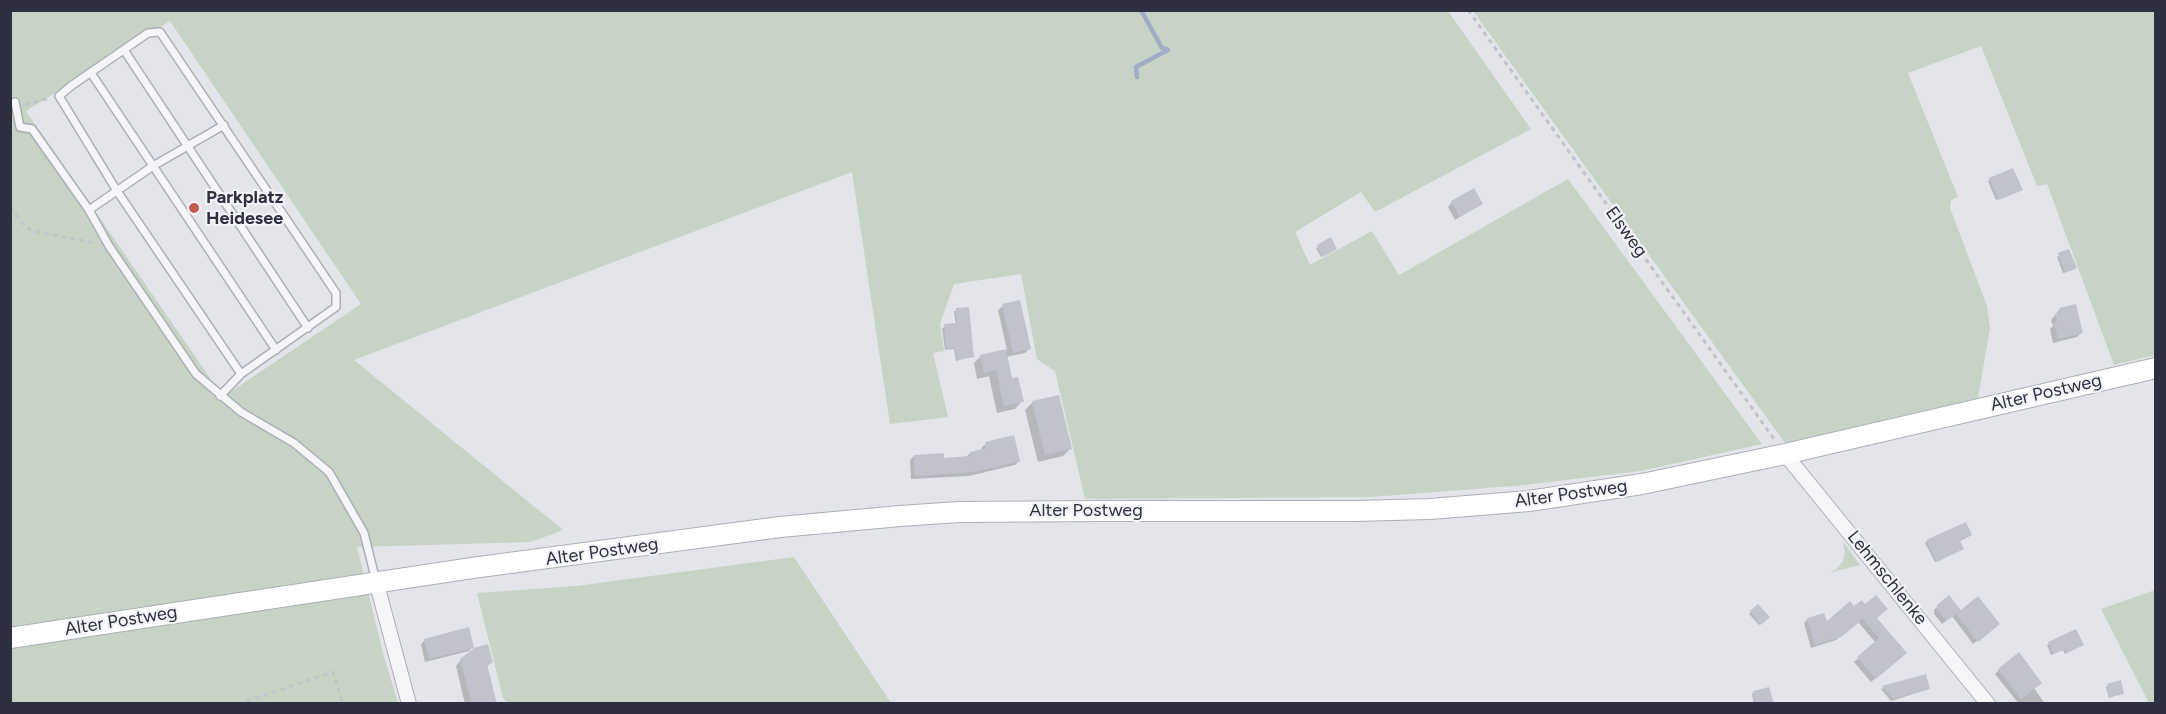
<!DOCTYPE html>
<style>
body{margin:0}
#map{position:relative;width:2166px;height:714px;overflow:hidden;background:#e3e5ea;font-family:Figtree,sans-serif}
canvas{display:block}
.frame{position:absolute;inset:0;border:12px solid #2d3041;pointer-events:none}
</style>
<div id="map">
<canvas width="2166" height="714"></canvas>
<div class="frame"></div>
</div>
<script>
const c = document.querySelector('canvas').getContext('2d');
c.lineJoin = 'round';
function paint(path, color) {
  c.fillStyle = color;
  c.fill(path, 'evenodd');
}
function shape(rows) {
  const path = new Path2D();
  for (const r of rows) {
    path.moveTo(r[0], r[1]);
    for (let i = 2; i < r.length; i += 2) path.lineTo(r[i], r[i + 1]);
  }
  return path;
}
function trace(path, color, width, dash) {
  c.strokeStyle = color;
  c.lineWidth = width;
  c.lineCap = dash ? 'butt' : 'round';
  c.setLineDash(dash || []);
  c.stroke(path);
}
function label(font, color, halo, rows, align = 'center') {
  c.font = font + ' Figtree,sans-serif';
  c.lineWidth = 4.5;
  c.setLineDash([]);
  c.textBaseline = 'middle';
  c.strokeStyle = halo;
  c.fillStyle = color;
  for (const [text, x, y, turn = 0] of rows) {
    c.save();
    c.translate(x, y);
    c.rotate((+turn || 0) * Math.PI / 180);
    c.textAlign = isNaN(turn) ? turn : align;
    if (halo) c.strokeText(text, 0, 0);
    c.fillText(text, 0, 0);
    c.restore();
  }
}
const green = shape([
 [10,11,1448,11,1531,129,1375,212,1361,192,1295,232,1310,265,1372,231,1399,275,1568,179,1762,444,1641,471,1524,485,1372,497,1085,499,1055,371,1037,359,1021,274,954,284,940,324,944,351,933,353,948,417,890,424,852,172,354,360,563,530,531,542,357,547,383,653,398,703,11,703],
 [170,21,361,304,223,397,26,111],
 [1473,11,2155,11,2155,355,2114,365,2047,184,2037,186,1981,46,1908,73,1958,197,1951,200,1950,208,1987,306,1990,328,1978,398,1785,443],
 [1843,542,1860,565,1828,573,1836,570,1843,561,1845,552],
 [794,557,891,703,508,704,503,698,477,593,576,586],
 [2155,590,2155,703,2149,703,2101,609]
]);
const shadow = shape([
 [1990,179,2021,190,1996,200,1988,181],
 [1452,202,1481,203,1455,220,1448,207],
 [1331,239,1334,250,1321,257,1316,248],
 [2068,251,2073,270,2063,273,2057,257],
 [1003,306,1030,348,1025,353,1006,357,1011,380,1022,401,1015,409,997,413,989,376,977,379,974,363,981,356,1007,350,998,310],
 [2060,309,2081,333,2077,337,2053,343,2050,329,2053,326,2051,320],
 [956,310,973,356,956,361,954,349,945,350,942,328,956,325,954,312],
 [1033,402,1070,449,1063,456,1038,462,1025,410],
 [986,444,1019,461,1015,465,969,476,911,479,910,460,914,456,943,460,965,458,970,453,982,450,981,448],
 [1971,535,1959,542,1960,550,1935,562,1925,543,1927,541],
 [1758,606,1768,617,1759,625,1749,614],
 [1938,606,1960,612,1996,625,1973,644,1952,616,1942,624,1934,614,1934,610],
 [1854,608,1875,618,1901,657,1871,682,1854,662,1876,643,1858,622,1836,640,1811,648,1804,623,1808,619,1826,624],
 [425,640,472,647,469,651,425,662,421,644],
 [2049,644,2082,645,2065,654,2063,650,2051,655,2047,645],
 [461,660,491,663,486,667,496,704,465,704,456,666],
 [1999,670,2034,688,2045,704,2019,704,1995,674],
 [1925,675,1928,688,1926,690,1891,701,1881,689],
 [2108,685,2122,693,2109,698,2106,687],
 [1754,692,1772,704,1754,704,1752,694]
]);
const stream = shape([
 [1137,77,1136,67,1168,50,1162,48,1141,10]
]);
const building = shape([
 [2013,168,2023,190,1999,200,1989,178],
 [1474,188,1483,204,1460,217,1451,201],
 [1331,237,1337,249,1323,257,1317,245],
 [2069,249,2077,268,2065,273,2058,253],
 [1020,300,1031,349,1013,353,1002,304],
 [2076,304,2083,333,2058,339,2054,323,2057,322,2055,314,2060,312,2059,308],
 [969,307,974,357,958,360,955,348,946,349,944,324,957,323,956,308],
 [1006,349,1012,378,1018,377,1024,402,1004,406,996,370,984,373,980,355],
 [1059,395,1072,449,1045,455,1032,401],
 [1014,435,1020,461,974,472,915,476,914,455,944,453,944,458,971,456,970,452,986,448,985,442],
 [1966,522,1972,535,1960,541,1964,549,1937,562,1926,540],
 [1876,595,1888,609,1877,618,1907,653,1876,679,1857,657,1879,638,1863,619,1841,637,1815,645,1807,618,1824,613,1827,621,1850,601,1854,606,1862,600,1865,604],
 [1949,595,1961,610,1978,596,2000,624,1978,642,1956,614,1946,621,1937,609,1937,605],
 [1758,604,1770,617,1761,625,1750,611],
 [469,627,474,648,429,659,424,639],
 [2076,629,2084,645,2067,653,2065,649,2054,654,2048,642],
 [488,644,493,663,487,664,497,704,472,704,460,659,474,648],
 [2019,652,2042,683,2021,699,1998,669],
 [1926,674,1930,689,1893,699,1882,686],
 [2121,680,2124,694,2110,697,2107,684],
 [1769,687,1774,704,1756,704,1753,691]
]);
const path = shape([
 [1468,10,1774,439],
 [25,104,29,104,50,98],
 [10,207,21,222,32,231,95,243],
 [238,704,333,672,343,704]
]);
const lane = shape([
 [124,50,308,328],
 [91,73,276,350],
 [15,102,20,127,32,129,89,210,109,246,196,374,241,412,294,443,329,472,364,533,376,581],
 [89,210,153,166,224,125],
 [220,396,241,374,336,307,336,293,160,32,148,33,71,86,59,96,117,191,241,374]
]);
const street = shape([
 [1785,454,1988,704],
 [376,581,409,704]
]);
const secondary = shape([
 [10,638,472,568,780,527,900,516,959,512,1100,511,1354,511,1430,509,1529,501,1642,484,1785,454,2156,368]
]);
const markers = [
 [194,208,6,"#c25b55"]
];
const poiNames = [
 ["Parkplatz",206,198],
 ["Heidesee",206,219]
];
const streetNames = [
 ["Elsweg",1626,232,54],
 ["Alter Postweg",2046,393,-13],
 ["Alter Postweg",1571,494,-8],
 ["Alter Postweg",1086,511],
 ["Alter Postweg",602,552,-8],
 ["Lehmschlenke",1887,578,51],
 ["Alter Postweg",121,621,-9]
];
paint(green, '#c6d3c5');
paint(shadow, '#0003');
trace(stream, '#a2acc6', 4.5);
paint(building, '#c1c3cc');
trace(lane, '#acafb7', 10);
trace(street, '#acafb7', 16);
trace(secondary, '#acafb7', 22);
trace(path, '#c2c3c9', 3, [4.5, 4.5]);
trace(lane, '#f6f6f9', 7);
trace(street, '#f6f6f9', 14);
trace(secondary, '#fff', 20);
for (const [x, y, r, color] of markers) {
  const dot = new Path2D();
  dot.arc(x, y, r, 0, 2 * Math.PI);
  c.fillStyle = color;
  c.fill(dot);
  trace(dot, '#f3f4f7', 2);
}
label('bold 18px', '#2d3041', '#f3f4f7', poiNames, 'left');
label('18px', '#2d3041', '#f3f4f7', streetNames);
</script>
